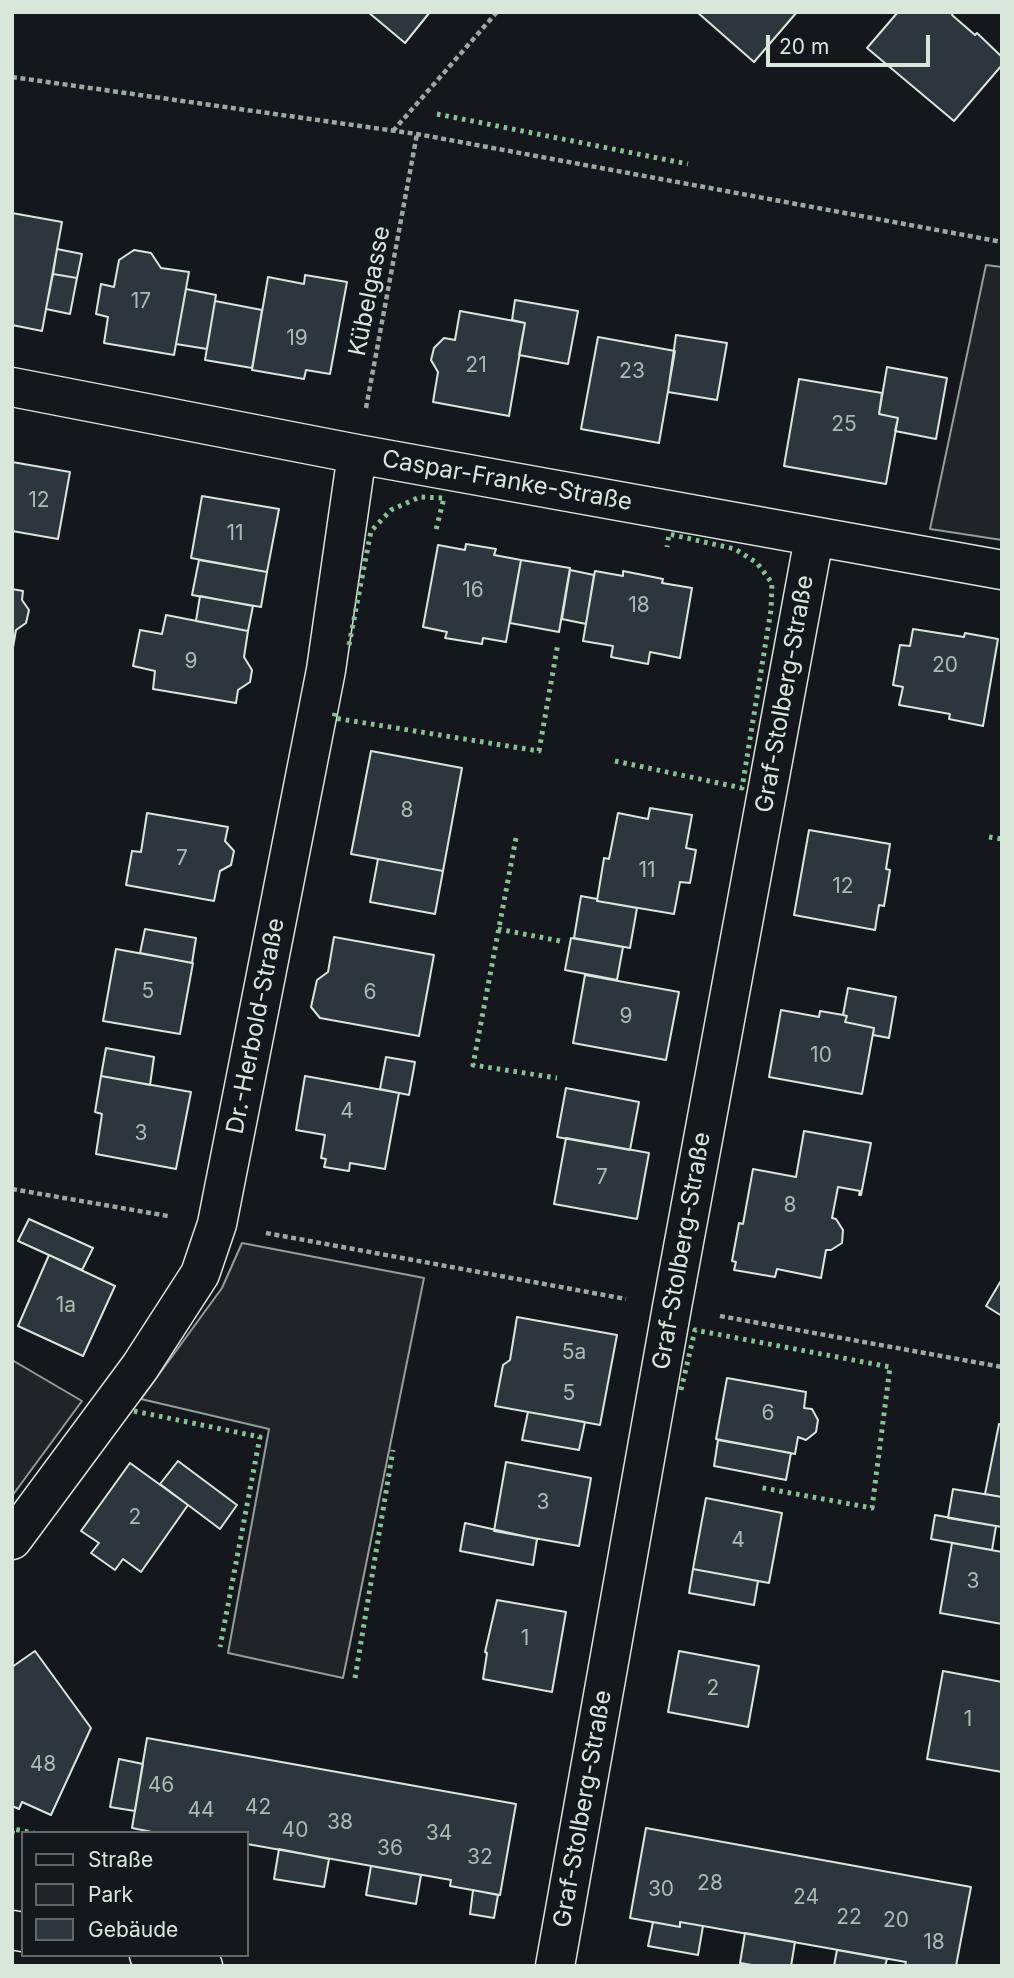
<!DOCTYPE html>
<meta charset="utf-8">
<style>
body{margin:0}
#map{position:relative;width:1014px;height:1978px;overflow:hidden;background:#14181c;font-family:Inter,sans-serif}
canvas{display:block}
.frame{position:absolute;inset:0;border:14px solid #d8e6dc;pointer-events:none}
.legend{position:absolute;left:21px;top:1831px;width:228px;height:126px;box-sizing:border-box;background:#14181c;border:2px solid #626a69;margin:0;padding:9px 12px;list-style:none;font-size:21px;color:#d8e6dc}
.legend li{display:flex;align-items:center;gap:14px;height:35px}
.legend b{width:35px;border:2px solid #626a69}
.scale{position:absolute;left:766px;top:35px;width:164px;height:32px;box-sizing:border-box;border:4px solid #d8e6dc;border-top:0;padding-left:9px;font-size:21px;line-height:24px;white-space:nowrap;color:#d8e6dc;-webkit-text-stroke:5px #14181c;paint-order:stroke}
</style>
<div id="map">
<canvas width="1014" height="1978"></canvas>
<div class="frame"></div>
<ul class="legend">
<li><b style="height:9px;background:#14181c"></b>Straße</li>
<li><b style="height:19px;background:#202428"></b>Park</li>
<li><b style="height:19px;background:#2c363c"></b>Gebäude</li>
</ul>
<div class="scale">20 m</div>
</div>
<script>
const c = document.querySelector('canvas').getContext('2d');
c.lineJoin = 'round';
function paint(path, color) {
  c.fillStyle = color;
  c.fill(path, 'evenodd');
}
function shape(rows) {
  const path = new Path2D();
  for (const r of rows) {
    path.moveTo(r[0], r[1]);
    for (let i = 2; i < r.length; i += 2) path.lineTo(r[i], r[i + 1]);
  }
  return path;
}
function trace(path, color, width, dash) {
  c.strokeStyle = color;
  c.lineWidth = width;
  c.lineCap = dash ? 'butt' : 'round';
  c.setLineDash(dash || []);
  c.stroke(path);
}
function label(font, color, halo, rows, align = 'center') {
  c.font = font + ' Inter,sans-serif';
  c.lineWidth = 5;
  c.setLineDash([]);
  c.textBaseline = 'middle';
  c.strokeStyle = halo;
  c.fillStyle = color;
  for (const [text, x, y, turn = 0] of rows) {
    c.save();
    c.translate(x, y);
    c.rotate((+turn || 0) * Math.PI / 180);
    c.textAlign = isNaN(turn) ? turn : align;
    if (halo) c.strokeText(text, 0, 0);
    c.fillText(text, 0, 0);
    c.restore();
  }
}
const green = shape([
 [986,265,1002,267,1002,540,930,529,986,265],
 [242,1243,424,1278,343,1678,228,1653,269,1429,141,1399,222,1288,242,1243],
 [12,1360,82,1401,12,1496,12,1360]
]);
const building = shape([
 [368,12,430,12,405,43,368,12],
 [697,12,797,12,754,62,697,12],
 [898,12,953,12,952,15,975,35,977,33,1002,57,1002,65,954,121,867,48,898,12],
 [12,213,62,222,42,331,12,325,12,213],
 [57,249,82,254,77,278,53,274,57,249],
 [134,250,151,253,161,268,189,272,174,355,104,343,108,317,96,314,101,284,114,287,119,260,134,250],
 [53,274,77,278,70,314,46,309,53,274],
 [305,275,347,282,330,374,306,370,304,379,252,370,268,277,304,284,305,275],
 [186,289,216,295,207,349,176,344,186,289],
 [515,300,578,311,568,364,519,355,525,323,512,320,515,300],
 [215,301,262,310,252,368,205,360,215,301],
 [460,311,525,323,509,416,433,402,438,372,431,360,434,348,444,338,455,340,460,311],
 [676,335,727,343,717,400,668,392,676,335],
 [598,337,675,351,659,443,581,429,598,337],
 [887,367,947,378,936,439,895,431,898,418,879,414,887,367],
 [799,379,882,393,879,414,898,418,886,484,784,466,799,379],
 [12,462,70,472,58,539,12,531,12,462],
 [202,496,279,509,267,572,191,558,202,496],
 [466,544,496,549,494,555,521,560,506,642,483,638,482,644,445,638,447,632,423,627,438,545,465,550,466,544],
 [199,560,267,572,261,607,192,595,199,560],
 [521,560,570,568,559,632,510,623,521,560],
 [570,570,594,575,586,624,562,619,570,570],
 [595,571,623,576,623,571,663,579,662,583,692,588,680,658,650,652,648,664,611,657,613,646,583,641,595,571],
 [12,589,23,591,22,600,29,610,26,623,16,630,12,653,12,589],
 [200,596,253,606,248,631,196,621,200,596],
 [166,615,248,631,244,657,252,670,250,682,238,690,236,703,153,689,155,671,133,666,140,630,162,634,166,615],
 [913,629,964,637,965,633,998,639,983,726,949,719,950,714,899,705,903,687,893,685,900,645,910,646,913,629],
 [371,751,462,768,443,871,351,854,371,751],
 [650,808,692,815,686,848,696,850,690,883,680,882,674,914,597,901,604,858,609,859,618,813,648,819,650,808],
 [147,813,228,827,225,841,234,851,231,865,220,871,214,901,126,885,132,851,141,852,147,813],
 [809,830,890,844,886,869,890,870,884,906,879,905,875,930,794,915,809,830],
 [378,859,443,871,435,914,370,902,378,859],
 [581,896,597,899,597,901,637,908,630,948,574,938,581,896],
 [145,929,196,938,192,963,140,953,145,929],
 [334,937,434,955,419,1036,320,1018,311,1007,317,980,328,972,334,937],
 [571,938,623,947,617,980,565,970,571,938],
 [116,949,193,963,180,1034,103,1021,116,949],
 [585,975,679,992,666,1060,573,1043,585,975],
 [848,988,896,997,889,1038,873,1035,874,1028,845,1022,847,1016,843,1015,848,988],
 [781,1010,819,1017,820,1011,843,1015,847,1016,845,1022,874,1028,862,1094,769,1077,781,1010],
 [106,1048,154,1057,150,1085,101,1076,106,1048],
 [386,1057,415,1062,409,1095,380,1089,386,1057],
 [101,1076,191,1092,176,1169,96,1154,102,1114,95,1112,101,1076],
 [305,1076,399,1093,385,1169,350,1163,349,1171,324,1167,326,1159,321,1158,325,1135,296,1130,305,1076],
 [566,1088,639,1102,630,1150,557,1137,566,1088],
 [804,1131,871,1143,861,1195,859,1195,860,1191,838,1187,832,1218,836,1219,843,1230,842,1243,831,1250,826,1250,821,1278,777,1269,775,1277,734,1270,736,1262,732,1261,739,1223,743,1224,753,1169,796,1177,804,1131],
 [566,1138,649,1153,637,1219,554,1204,566,1138],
 [29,1219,93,1248,82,1270,18,1241,29,1219],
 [49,1255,115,1286,83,1356,18,1326,49,1255],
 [1002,1279,1002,1316,986,1306,1002,1279],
 [517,1317,617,1335,600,1425,495,1406,503,1365,510,1360,517,1317],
 [727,1378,806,1392,804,1408,812,1409,818,1420,816,1432,806,1440,798,1437,795,1454,716,1439,727,1378],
 [528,1412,585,1422,579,1450,522,1440,528,1412],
 [999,1424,1002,1425,1002,1497,985,1494,999,1424],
 [718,1440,791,1453,786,1480,714,1466,718,1440],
 [178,1461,237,1505,220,1529,160,1484,178,1461],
 [506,1462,591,1478,579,1546,494,1531,506,1462],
 [130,1463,188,1505,141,1572,123,1559,115,1570,91,1553,99,1543,81,1531,130,1463],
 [953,1489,1002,1497,1002,1527,948,1518,953,1489],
 [706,1498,782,1513,769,1583,693,1569,706,1498],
 [935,1515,996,1526,992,1550,931,1539,935,1515],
 [465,1523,537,1539,533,1565,460,1551,465,1523],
 [952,1543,1002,1552,1002,1624,940,1613,952,1543],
 [693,1569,758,1581,754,1605,689,1593,693,1569],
 [497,1600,566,1612,552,1692,483,1679,487,1653,485,1652,497,1600],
 [35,1651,91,1728,51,1815,22,1802,19,1809,12,1806,12,1667,35,1651],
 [679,1651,759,1666,748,1727,668,1712,679,1651],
 [943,1671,1002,1682,1002,1772,927,1759,943,1671],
 [147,1738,516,1804,500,1895,450,1886,451,1880,247,1844,247,1833,157,1833,132,1828,147,1738],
 [119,1759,143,1764,135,1811,110,1807,119,1759],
 [646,1828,971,1887,956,1966,905,1966,906,1962,703,1926,680,1922,680,1927,630,1918,646,1828],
 [279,1849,329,1859,324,1887,274,1879,279,1849],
 [371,1866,421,1875,416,1904,366,1895,371,1866],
 [473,1890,498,1895,494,1918,470,1914,473,1890],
 [653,1922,680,1927,680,1922,703,1926,698,1955,648,1946,653,1922],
 [745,1933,795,1942,791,1966,758,1966,740,1963,745,1933],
 [837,1950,887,1959,885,1966,834,1966,837,1950]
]);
const path = shape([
 [12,77,417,134,1002,242],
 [393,131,497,12],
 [366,408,417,134],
 [12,1189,168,1216],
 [266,1233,626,1299],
 [720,1316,1002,1367]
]);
const street = shape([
 [12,387,357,454,1002,570],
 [12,1540,140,1367,200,1274,217,1224,326,670,357,454],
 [12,1930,23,1932],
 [149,1955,203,1966],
 [555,1966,672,1307,814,538]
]);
const hedge = shape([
 [437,114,688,164],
 [349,645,371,531,391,510,420,497,444,498,435,534],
 [335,713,334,718,539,751,558,643],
 [615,761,742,788,771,610,772,583,757,563,735,549,669,534,667,547],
 [989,837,1002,839],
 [516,838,473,1065,557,1078],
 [498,929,560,941],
 [681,1390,695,1330,890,1367,872,1508,758,1487],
 [134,1411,260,1437,220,1647],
 [355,1678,393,1450],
 [12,1834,13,1829,34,1833]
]);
const numberNames = [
 ["17",141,302],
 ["19",297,339],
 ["21",476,366],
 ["23",632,372],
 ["25",844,425],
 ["12",39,501],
 ["11",235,534],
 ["16",473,591],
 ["18",639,606],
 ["9",191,662],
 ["20",945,666],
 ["8",407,811],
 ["7",182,859],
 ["11",647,871],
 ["12",843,887],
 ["5",148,992],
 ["6",370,993],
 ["9",626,1017],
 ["10",821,1056],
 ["4",347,1112],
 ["3",141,1134],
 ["7",602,1178],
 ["8",790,1206],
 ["1a",66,1306],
 ["5a",574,1353],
 ["5",569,1394],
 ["6",768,1414],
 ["3",543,1503],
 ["2",135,1518],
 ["4",738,1541],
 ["3",973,1582],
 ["1",525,1639],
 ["2",713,1689],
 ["1",968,1720],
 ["48",43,1765],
 ["46",161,1786],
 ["42",258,1808],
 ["44",201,1811],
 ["38",340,1823],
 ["40",295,1831],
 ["34",439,1834],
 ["36",390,1849],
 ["32",480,1858],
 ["28",710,1884],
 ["30",661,1890],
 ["24",806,1898],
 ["22",849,1918],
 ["20",896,1921],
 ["18",934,1943]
];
const streetNames = [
 ["Kübelgasse",370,291,-79],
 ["Caspar-Franke-Straße",507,481,10],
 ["Graf-Stolberg-Straße",785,694,-80],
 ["Dr.-Herbold-Straße",256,1026,-79],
 ["Graf-Stolberg-Straße",682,1251,-80],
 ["Graf-Stolberg-Straße",583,1809,-80]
];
paint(green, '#202428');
trace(green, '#939e99', 2);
paint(building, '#2c363c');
trace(building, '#d8e6dc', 2);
trace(street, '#d8e6dc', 41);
trace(path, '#9da8a2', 4.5, [5, 3.5]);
trace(street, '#14181c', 38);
trace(hedge, '#8ac095', 5, [3.5, 5]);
label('21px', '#adbab4', null, numberNames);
label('24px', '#d8e6dc', '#14181c', streetNames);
</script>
